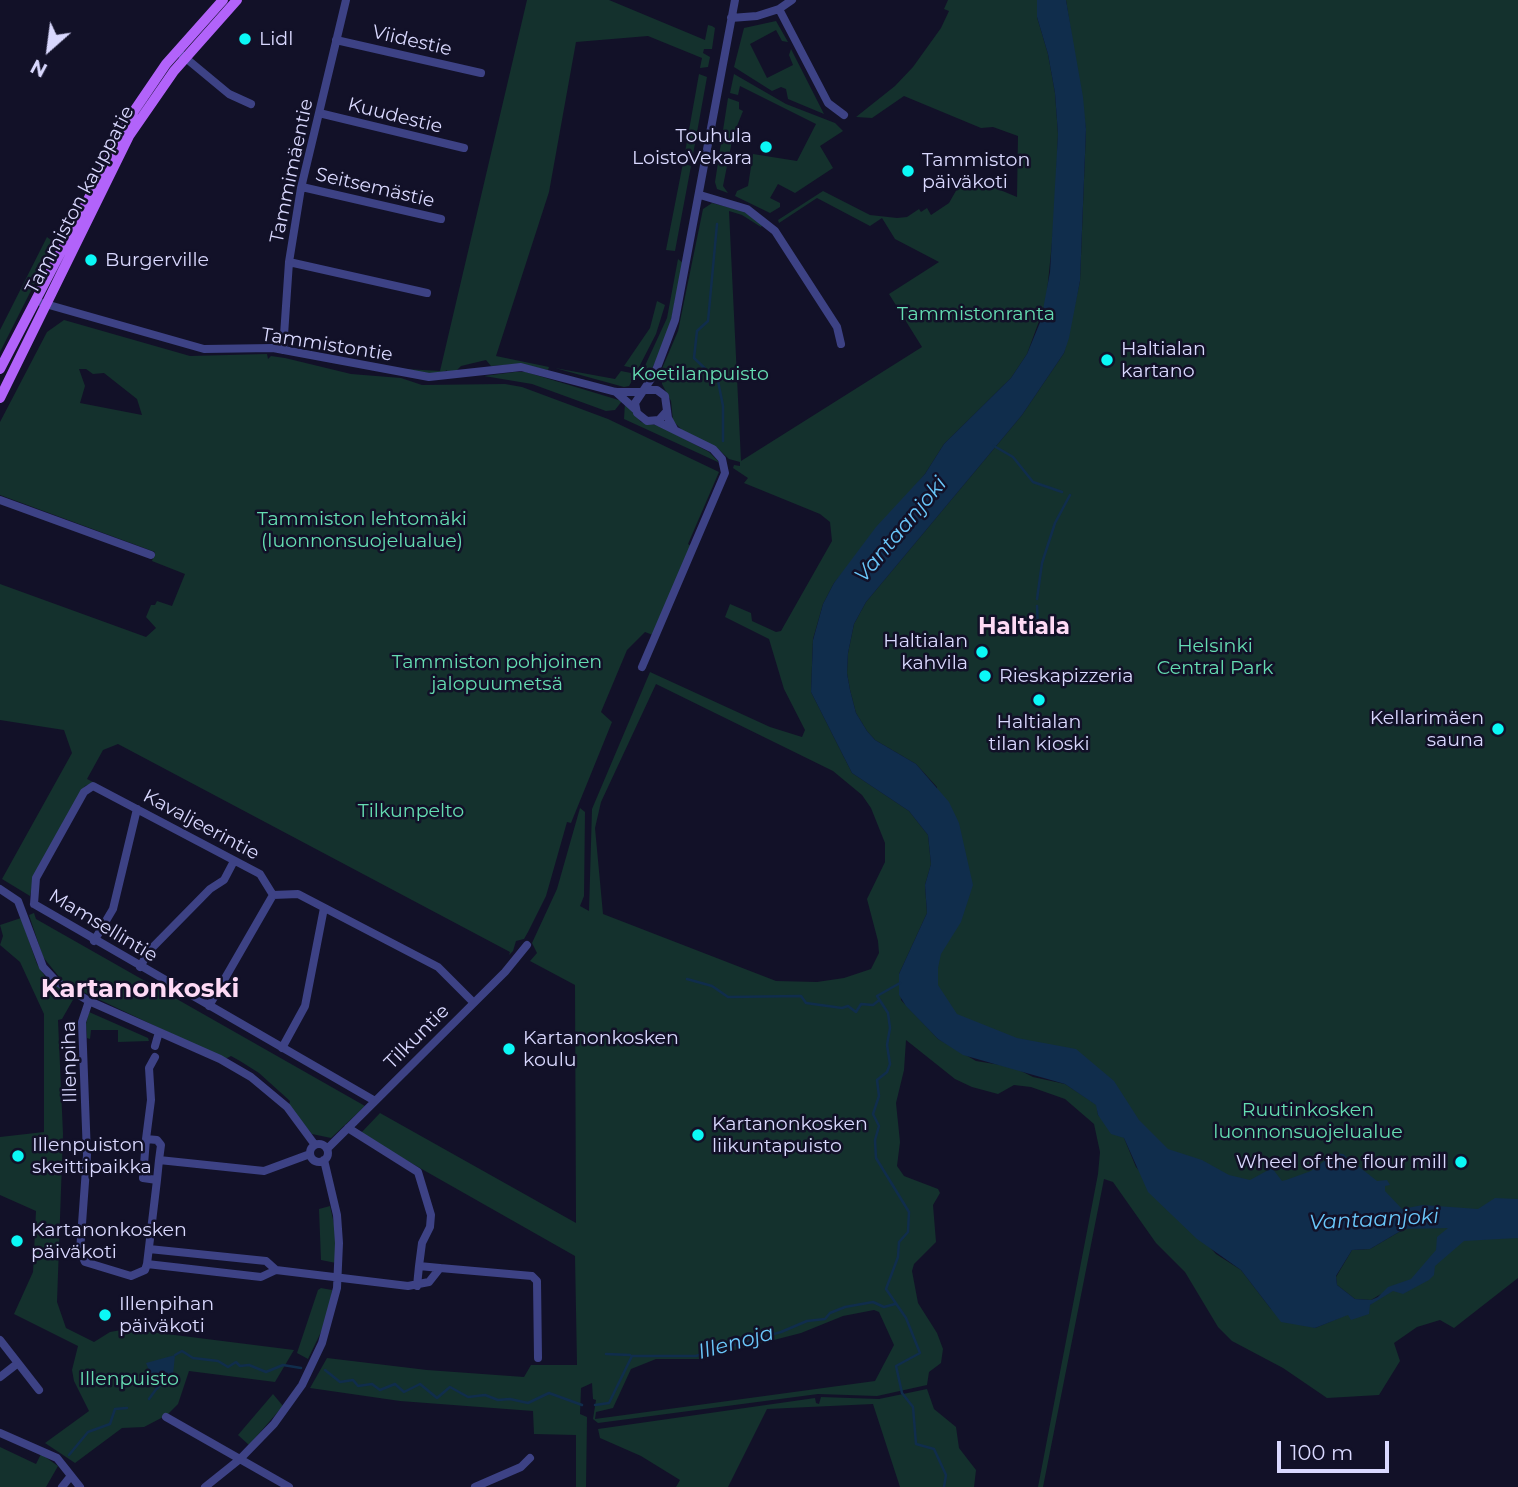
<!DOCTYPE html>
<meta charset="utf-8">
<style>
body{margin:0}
#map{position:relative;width:1518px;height:1487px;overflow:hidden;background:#121128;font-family:Montserrat,sans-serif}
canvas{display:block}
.north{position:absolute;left:14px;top:14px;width:70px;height:70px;-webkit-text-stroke:5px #121128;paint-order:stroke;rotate:208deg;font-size:19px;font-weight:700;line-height:28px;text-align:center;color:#d9d8fe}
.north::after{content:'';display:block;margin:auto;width:24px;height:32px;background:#d9d8fe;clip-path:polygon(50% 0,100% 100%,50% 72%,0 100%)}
.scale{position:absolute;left:1277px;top:1441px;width:112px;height:32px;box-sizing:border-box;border:4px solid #d9d8fe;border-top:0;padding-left:9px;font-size:21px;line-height:24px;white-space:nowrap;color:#d9d8fe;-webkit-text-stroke:5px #121128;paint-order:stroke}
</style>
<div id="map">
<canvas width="1518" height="1487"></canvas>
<div class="north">N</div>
<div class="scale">100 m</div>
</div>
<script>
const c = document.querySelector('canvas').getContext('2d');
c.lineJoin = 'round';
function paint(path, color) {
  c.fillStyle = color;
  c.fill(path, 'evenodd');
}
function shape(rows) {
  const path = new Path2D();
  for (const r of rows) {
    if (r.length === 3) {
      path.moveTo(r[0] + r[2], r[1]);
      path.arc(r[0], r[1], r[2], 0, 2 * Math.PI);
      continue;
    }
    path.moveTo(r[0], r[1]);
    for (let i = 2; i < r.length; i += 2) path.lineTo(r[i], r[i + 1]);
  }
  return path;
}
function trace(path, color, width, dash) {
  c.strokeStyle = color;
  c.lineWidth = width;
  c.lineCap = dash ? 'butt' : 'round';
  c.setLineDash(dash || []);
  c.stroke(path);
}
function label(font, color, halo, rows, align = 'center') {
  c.font = font + ' Montserrat,sans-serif';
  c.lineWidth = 5;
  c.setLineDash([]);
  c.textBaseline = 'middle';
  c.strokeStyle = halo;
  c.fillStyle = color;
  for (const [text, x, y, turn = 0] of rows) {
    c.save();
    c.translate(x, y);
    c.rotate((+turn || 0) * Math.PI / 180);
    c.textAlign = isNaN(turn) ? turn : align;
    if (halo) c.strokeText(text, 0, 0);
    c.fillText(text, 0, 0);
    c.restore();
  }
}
const green = shape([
 [527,0,609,0,705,40,708,25,712,26,715,28,712,49,704,49,703,53,710,57,708,67,700,68,702,58,648,36,576,42,549,192,496,356,549,367,548,370,518,364,491,366,486,360,461,366,455,372,446,374,447,370,441,374,409,372,405,369,440,371],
 [948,0,1037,0,1037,17,1048,54,1055,93,1058,134,1055,213,1046,302,1027,354,1011,378,944,444,925,474,834,583,823,604,813,639,811,692,852,773,909,811,928,835,931,864,925,885,927,913,899,974,901,1000,938,1039,976,1061,1013,1067,1033,1077,1065,1084,1097,1105,1098,1115,1124,1138,1136,1167,1216,1254,1241,1270,1271,1309,1315,1328,1370,1305,1381,1294,1371,1300,1355,1299,1337,1285,1336,1277,1352,1250,1370,1249,1404,1229,1438,1223,1518,1232,1518,1278,1454,1328,1440,1320,1417,1327,1394,1343,1400,1361,1379,1395,1327,1398,1283,1368,1232,1341,1218,1327,1185,1272,1156,1243,1113,1182,1104,1179,1043,1487,1038,1487,1098,1174,1100,1152,1094,1124,1065,1099,1031,1087,1014,1085,998,1094,972,1087,955,1079,906,1040,904,1070,896,1103,900,1142,897,1166,904,1176,938,1189,940,1193,933,1205,936,1242,914,1264,912,1271,918,1303,937,1333,943,1349,941,1363,929,1372,927,1385,877,1396,818,1394,598,1423,593,1419,596,1400,593,1399,592,1383,581,1388,580,1414,587,1417,586,1487,576,1487,576,1435,534,1434,533,1411,400,1401,310,1388,327,1358,427,1370,524,1377,531,1365,577,1365,575,1256,360,1134,380,1113,576,1223,575,985,530,961,537,953,532,943,557,889,580,808,585,812,584,896,580,906,589,911,592,809,650,672,770,727,802,737,805,730,784,689,769,639,725,617,730,604,751,613,752,621,776,632,781,631,832,541,830,522,820,514,744,483,748,478,733,468,734,465,740,466,740,462,729,459,717,448,685,433,673,421,671,401,662,384,661,371,678,331,703,209,712,203,743,211,763,224,761,227,742,215,729,211,741,461,922,347,889,294,939,262,895,239,882,218,870,226,817,198,779,223,778,220,823,191,870,215,897,218,907,217,919,209,921,212,927,208,931,215,949,203,957,189,969,184,988,185,1017,197,1018,136,993,127,981,128,904,96,872,118,856,117,895,86,913,67,941,28,949,11,944,9],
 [656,684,833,771,862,795,871,808,885,843,885,862,867,899,878,941,879,953,871,969,844,978,817,982,776,981,603,914,595,828,601,802],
 [874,1310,879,1312,894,1345,875,1381,595,1419,596,1412,613,1408,631,1369,656,1359,700,1359,801,1333,843,1316],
 [1066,0,1518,0,1518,1219,1440,1216,1195,1187,1120,1106,946,1023,925,942,937,787,916,764,875,740,867,731,856,713,850,690,847,673,848,653,854,624,866,602,1022,415,1064,353,1080,281,1086,129],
 [776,21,788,42,782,41,776,30,750,44,767,78,793,65,789,55,791,49,824,114,788,99,786,89,781,87,772,91,734,67,744,28],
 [699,74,707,77,692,160,684,158],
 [734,74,786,104,835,123,843,131,820,146,833,168,795,193,778,184,770,198,780,203,780,207,770,213,735,196,737,191,748,186,753,154,797,161,816,124,740,86,738,95,730,93],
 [728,98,739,102,739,109,743,111,733,136,723,186,728,193,717,189,715,182],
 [683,163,691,166,675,251,666,250],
 [47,237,55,243,0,352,0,330],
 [678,259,683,263,668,335,651,371,643,370,667,318],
 [657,301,665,305,656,334,638,369,624,366,650,328],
 [64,320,190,356,267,354,268,359,271,356,285,358,351,374,401,378,422,385,505,384,522,387,608,419,719,472,688,544,695,549,658,637,645,632,627,650,601,712,612,722,571,823,567,822,546,896,528,932,524,939,516,941,513,951,509,955,510,952,118,744,103,750,87,779,95,783,85,786,34,877,30,896,2,879,72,753,64,730,0,720,0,584,146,637,156,628,146,617,151,605,155,605,157,601,172,606,185,574,152,561,155,552,0,495,0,422,47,332],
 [79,369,86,369,93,374,104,373,137,399,142,415,80,403,85,386],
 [555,368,615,379,621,371,636,374,629,386,624,387],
 [515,372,526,372,622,401,615,410,606,411,532,384,484,376],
 [625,403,641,422,660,426,709,452,720,463,624,419],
 [34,913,36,919,365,1106,331,1138,312,1134,289,1106,290,1101,259,1073,240,1061,231,1056,225,1059,64,983,43,957,29,915],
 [21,918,37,964,46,978,74,998,62,1019,58,1020,63,1134,57,1302,66,1328,94,1342,110,1332,127,1329,294,1350,275,1382,189,1371,178,1404,167,1415,144,1427,122,1428,75,1463,45,1443,89,1411,74,1381,72,1370,78,1346,14,1314,33,1272,36,1211,0,1195,0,1137,44,1132,44,1014,20,962,0,945,3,936,0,925],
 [89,1012,148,1038,149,1041,118,1042,118,1030,91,1030,90,1039,87,1038,86,1024],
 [330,1206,335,1228,336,1263,321,1260,319,1209],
 [321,1288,332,1290,331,1301,322,1330,308,1359,297,1353,318,1290],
 [927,1389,934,1409,956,1427,959,1448,976,1470,974,1487,900,1487,873,1404,767,1409,728,1487,676,1487,680,1480,641,1456,600,1438,598,1429,815,1398,816,1403,819,1404,821,1397,879,1399],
 [273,1394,283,1406,249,1445,238,1435],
 [0,1447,36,1464,41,1454,58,1466,46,1487,0,1487]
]);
const water = shape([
 [1037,0,1066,0,1083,97,1086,129,1080,281,1069,338,1064,353,1022,415,866,602,854,624,848,653,847,673,850,690,856,713,867,731,875,740,916,764,949,802,959,823,973,885,961,922,941,954,938,968,938,985,957,1014,1017,1038,1076,1049,1114,1081,1139,1120,1168,1149,1202,1160,1229,1175,1250,1180,1272,1168,1282,1181,1286,1180,1311,1171,1335,1153,1343,1154,1377,1181,1387,1180,1390,1185,1385,1186,1385,1191,1402,1209,1423,1205,1478,1209,1495,1198,1518,1199,1518,1238,1464,1241,1435,1266,1434,1275,1429,1280,1403,1294,1393,1291,1370,1305,1369,1314,1351,1320,1348,1315,1315,1328,1281,1322,1241,1270,1197,1239,1148,1192,1124,1138,1111,1134,1098,1115,1096,1105,1065,1084,963,1055,938,1039,906,1006,899,995,899,974,927,913,925,885,931,864,928,835,909,811,852,773,811,692,813,640,823,604,834,583,876,527,925,474,944,444,1011,378,1027,354,1041,320,1050,272,1058,134,1055,93,1048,54,1037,17],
 [1448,1228,1437,1237,1436,1250,1411,1279,1388,1287,1378,1297,1371,1300,1355,1299,1337,1285,1336,1276,1352,1250,1370,1249,1404,1229],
 [175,1355,173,1375,157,1390,146,1363]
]);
const stream = shape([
 [717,224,708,321,697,331,694,358,718,381,723,406,723,441],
 [994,446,1013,457,1033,482,1062,492],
 [1037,599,1042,563,1055,523,1070,495],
 [1037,606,1038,629],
 [687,979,712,986,728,997,801,996,806,1003,842,1008,848,1006,856,1012,861,1004,873,1005,878,1001],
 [900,983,877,996,888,1013,890,1028,887,1045,890,1064,887,1072,877,1080,879,1096,873,1114,879,1126,875,1140,876,1158,909,1212,908,1232,899,1242,898,1257,886,1289,906,1318,920,1353,896,1366,902,1393,913,1407,916,1444,934,1449,946,1475,944,1487],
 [606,1354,630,1355],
 [175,1355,182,1351,193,1358,218,1361,228,1367,236,1362,240,1366,249,1365,266,1372,283,1365,301,1368],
 [325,1370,340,1382,353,1380,358,1386,372,1384,380,1390,395,1384,404,1392,420,1384,437,1398,450,1387,468,1397,485,1395,498,1400,510,1399,528,1403,549,1393,582,1405],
 [149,1399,157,1388],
 [595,1405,609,1403,632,1356,696,1356,781,1332,807,1321,825,1319,830,1313,845,1307,873,1302,884,1307,895,1304],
 [69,1455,88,1432,110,1424,115,1409,127,1408]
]);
const minor = shape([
 [779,9,828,103,844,115],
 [731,18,757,16,779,9,792,0],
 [336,40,481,73],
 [182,55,229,94,251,104],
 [319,113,464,148],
 [302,187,441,219],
 [700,195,747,209,775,231,837,327,841,344],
 [289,262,427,293],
 [42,303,204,349,273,348,429,377,521,367,616,392,641,392],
 [283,350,289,262,301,188,346,0],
 [644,390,657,390,665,396,668,418,674,429],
 [616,392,636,410],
 [667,411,659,420,647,421,637,413,635,403,655,373,675,320,735,0],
 [0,500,151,555],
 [642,667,725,473,722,459,713,449,656,421],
 [0,889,18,901,43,967,57,982,89,1001,220,1059,251,1077,287,1107,315,1145],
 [34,904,36,878,84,792,93,786,260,874,273,895,298,894,438,967,473,1002],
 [34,904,375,1101],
 [94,941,113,909,137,809],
 [140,967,149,951,210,889,224,880,234,861],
 [89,1001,82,1022,87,1155,80,1251,85,1262,131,1276,145,1270,147,1264,157,1180,159,1160,161,1145,157,1140,146,1139,143,1178,157,1180],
 [209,1006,273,895],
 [155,1046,159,1032],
 [282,1048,305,1006,324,908],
 [348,1128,418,1172,431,1215,430,1227,422,1243,419,1266,440,1268],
 [146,1139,151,1100,149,1068,155,1057],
 [319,1153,9],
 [327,1149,505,972,527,945],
 [159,1160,264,1171,310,1154],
 [147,1264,261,1277,276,1270,266,1261,149,1249],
 [276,1270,408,1286,429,1282,440,1268,532,1276,537,1281,538,1358],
 [417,1286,419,1266],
 [0,1340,39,1390],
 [0,1377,18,1363],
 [166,1417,289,1487],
 [0,1433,57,1458,80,1487],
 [62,1487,70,1477],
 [205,1487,240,1459,274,1424,302,1385,322,1343,337,1288,339,1243,337,1215,324,1160],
 [475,1487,521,1467,530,1458]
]);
const major = shape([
 [0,369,134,111,166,64,223,0],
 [0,398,129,136,174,71,237,0]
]);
const markers = [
 [245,39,7,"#0bf8f6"],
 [766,147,7,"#0bf8f6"],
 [908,171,7,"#0bf8f6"],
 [91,260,7,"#0bf8f6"],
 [1107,360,7,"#0bf8f6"],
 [982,652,7,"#0bf8f6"],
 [985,676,7,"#0bf8f6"],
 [1039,700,7,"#0bf8f6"],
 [1498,729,7,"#0bf8f6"],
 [509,1049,7,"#0bf8f6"],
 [698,1135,7,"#0bf8f6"],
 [18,1156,7,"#0bf8f6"],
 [1461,1162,7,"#0bf8f6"],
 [17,1241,7,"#0bf8f6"],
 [105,1315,7,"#0bf8f6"]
];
const poiNames = [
 ["Lidl",259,39],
 ["Touhula",752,136,"right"],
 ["LoistoVekara",752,158,"right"],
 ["Tammiston",922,160],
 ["päiväkoti",922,182],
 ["Burgerville",105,260],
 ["Haltialan",1121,349],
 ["kartano",1121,371],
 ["Haltialan",968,641,"right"],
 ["kahvila",968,663,"right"],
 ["Rieskapizzeria",999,676],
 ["Kellarimäen",1484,718,"right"],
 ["sauna",1484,740,"right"],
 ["Haltialan",1039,722,"center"],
 ["tilan kioski",1039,744,"center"],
 ["Kartanonkosken",523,1038],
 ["koulu",523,1060],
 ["Kartanonkosken",712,1124],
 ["liikuntapuisto",712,1146],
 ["Illenpuiston",32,1145],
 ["skeittipaikka",32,1167],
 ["Wheel of the flour mill",1447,1162,"right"],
 ["Kartanonkosken",31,1230],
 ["päiväkoti",31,1252],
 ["Illenpihan",119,1304],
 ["päiväkoti",119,1326]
];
const streetNames = [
 ["Viidestie",412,41,13],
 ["Kuudestie",395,116,14],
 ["Tammimäentie",292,171,-78],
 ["Seitsemästie",375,188,13],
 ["Tammiston kauppatie",80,200,-62],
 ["Tammistontie",327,345,9],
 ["Kavaljeerintie",201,825,28],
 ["Mamsellintie",103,926,31],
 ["Tilkuntie",417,1037,-45],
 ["Illenpiha",70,1062,-91]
];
const parkNames = [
 ["Tammistonranta",976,314],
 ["Koetilanpuisto",700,374],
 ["Tammiston lehtomäki",362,519],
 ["(luonnonsuojelualue)",362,541],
 ["Helsinki",1215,646],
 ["Central Park",1215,668],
 ["Tammiston pohjoinen",497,662],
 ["jalopuumetsä",497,684],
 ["Tilkunpelto",411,811],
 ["Ruutinkosken",1308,1110],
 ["luonnonsuojelualue",1308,1132],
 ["Illenpuisto",129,1379]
];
const waterNames = [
 ["Vantaanjoki",901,530,-50],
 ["Vantaanjoki",1374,1220,-3],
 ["Illenoja",736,1343,-15]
];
const quarterNames = [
 ["Haltiala",1024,627]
];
const districtNames = [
 ["Kartanonkoski",140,989]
];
paint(green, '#14312d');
paint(water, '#102d4c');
trace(stream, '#102d4c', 2.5);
trace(minor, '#3d4285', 8);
trace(major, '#b263fa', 10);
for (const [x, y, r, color] of markers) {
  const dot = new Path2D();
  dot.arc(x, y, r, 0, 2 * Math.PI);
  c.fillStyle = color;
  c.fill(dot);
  trace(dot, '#121128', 2.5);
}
label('19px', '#d9d8fe', '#121128', poiNames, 'left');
label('19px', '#d9d8fe', '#121128', streetNames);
label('19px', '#65ddb2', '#121128', parkNames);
label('italic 21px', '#6ac7fa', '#121128', waterNames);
label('bold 23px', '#fedaf5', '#121128', quarterNames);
label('bold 26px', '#fedaf5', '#121128', districtNames);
</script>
